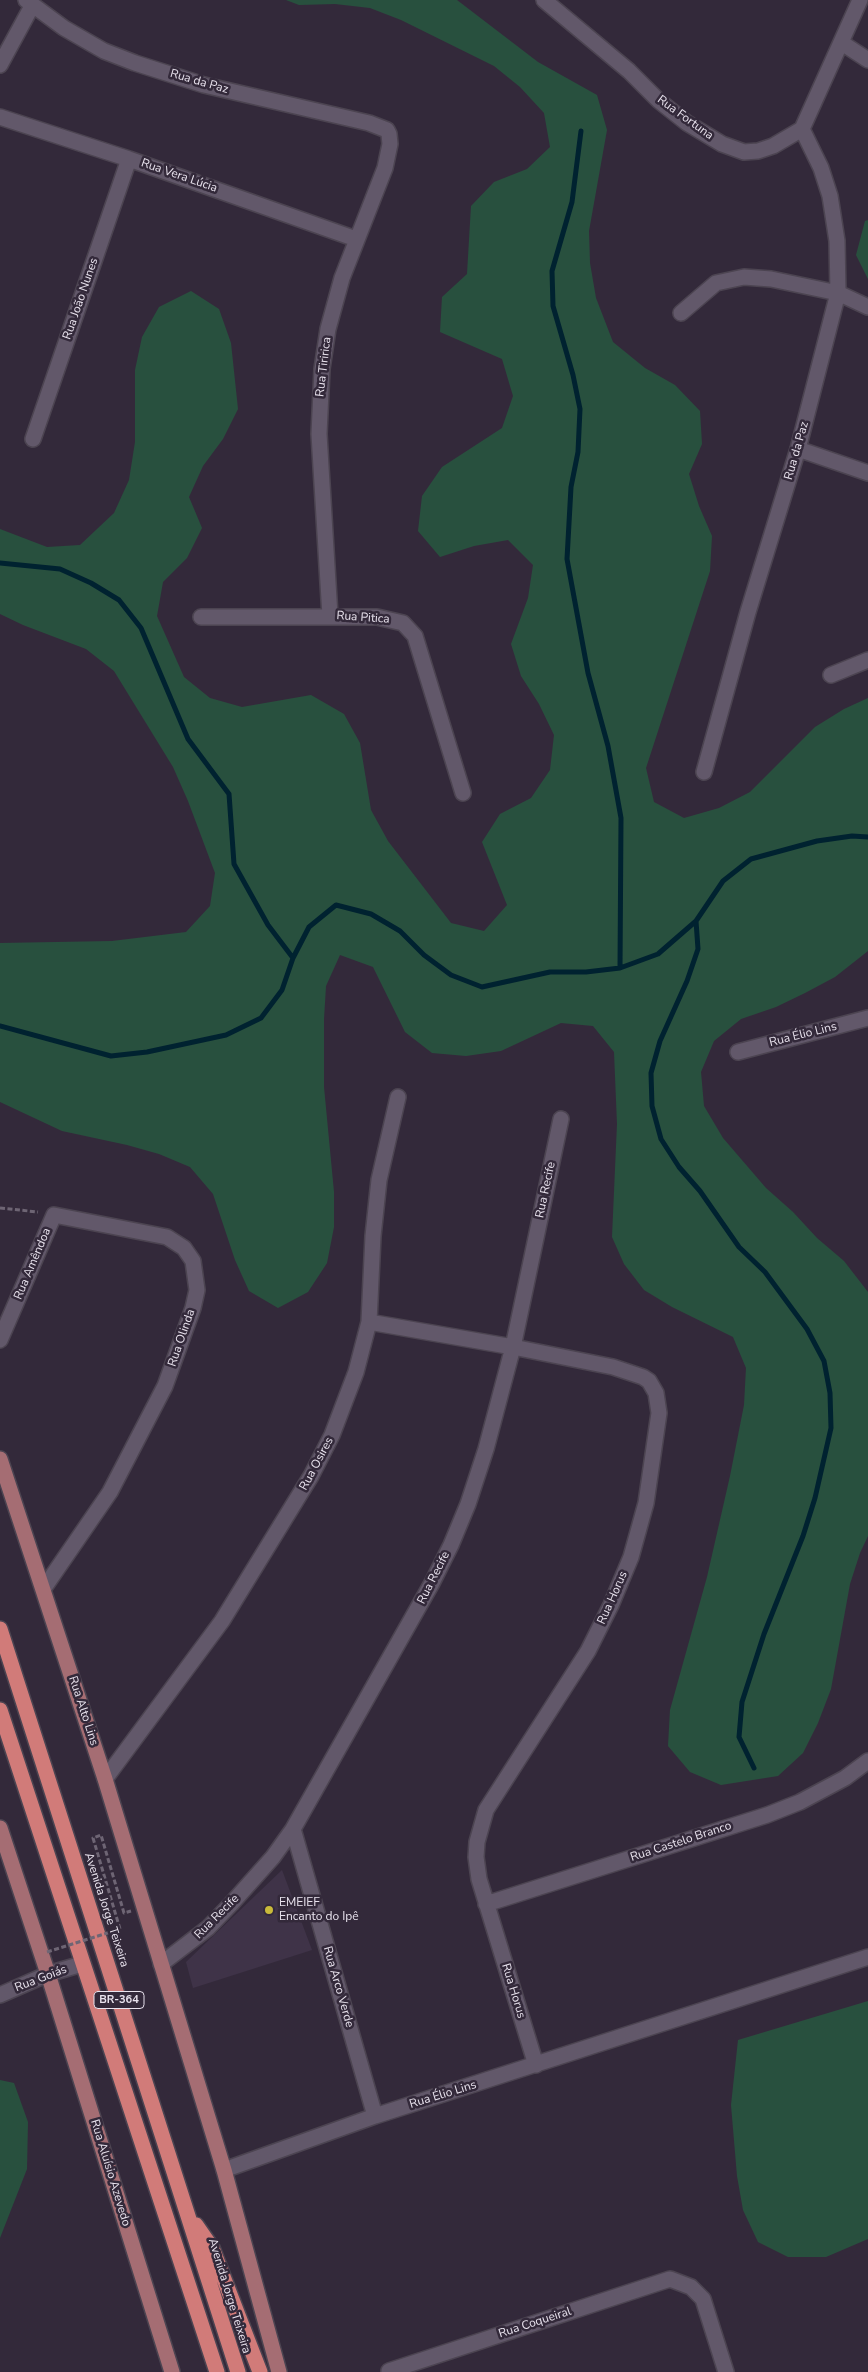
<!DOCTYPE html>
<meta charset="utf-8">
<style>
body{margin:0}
canvas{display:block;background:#33293a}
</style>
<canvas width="868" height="2372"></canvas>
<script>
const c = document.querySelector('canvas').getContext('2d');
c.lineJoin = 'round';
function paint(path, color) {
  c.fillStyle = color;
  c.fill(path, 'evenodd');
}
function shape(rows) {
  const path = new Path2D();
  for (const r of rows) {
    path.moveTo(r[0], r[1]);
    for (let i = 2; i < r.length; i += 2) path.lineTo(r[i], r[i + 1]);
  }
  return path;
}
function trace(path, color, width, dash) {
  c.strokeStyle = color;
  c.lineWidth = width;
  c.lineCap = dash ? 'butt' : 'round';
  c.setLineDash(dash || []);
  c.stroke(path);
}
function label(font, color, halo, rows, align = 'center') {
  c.font = font + ' "Nunito Sans",sans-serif';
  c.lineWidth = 5;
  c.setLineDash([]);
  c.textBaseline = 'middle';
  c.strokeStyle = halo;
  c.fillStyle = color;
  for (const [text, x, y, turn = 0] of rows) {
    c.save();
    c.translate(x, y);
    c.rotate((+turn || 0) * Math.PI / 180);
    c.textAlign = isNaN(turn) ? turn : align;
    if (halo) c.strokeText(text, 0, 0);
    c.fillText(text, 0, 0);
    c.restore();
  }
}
const built = shape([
 [282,1870,312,1950,193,1988,186,1962]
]);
const green = shape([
 [286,0,457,0,538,62,597,95,607,130,589,231,590,263,596,298,613,342,645,368,675,385,700,411,702,444,689,474,699,506,712,536,710,571,646,768,654,802,684,818,719,808,750,792,815,727,844,709,868,698,868,951,835,977,805,993,776,1007,741,1019,714,1041,701,1072,704,1106,723,1138,766,1188,793,1212,817,1238,844,1261,868,1292,868,1536,860,1553,850,1584,831,1689,818,1723,803,1753,778,1776,721,1785,690,1772,668,1746,670,1710,707,1577,730,1476,744,1405,746,1368,733,1337,672,1307,644,1290,624,1264,612,1237,617,1124,614,1052,593,1026,561,1023,501,1051,466,1056,432,1053,405,1032,373,967,340,955,326,986,324,1019,324,1087,334,1192,334,1227,327,1263,308,1292,278,1308,249,1291,235,1260,213,1194,190,1167,159,1154,127,1145,62,1131,0,1102,0,943,112,941,186,932,210,906,215,873,188,801,173,767,114,671,86,649,23,625,0,614,0,529,47,547,80,545,114,513,129,480,135,442,135,370,142,337,159,307,191,291,219,309,231,343,238,409,223,439,203,466,189,497,202,528,187,558,163,582,157,616,184,677,210,698,242,707,311,695,344,714,360,743,371,810,388,841,451,923,484,931,507,905,482,842,500,814,531,798,550,770,554,735,539,704,521,676,511,644,528,598,533,565,508,540,474,546,440,557,418,531,422,496,442,467,502,428,513,396,502,359,440,332,442,297,467,274,471,206,494,182,527,169,550,147,544,113,520,87,494,66,401,20,370,8,335,4,299,5],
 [868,220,868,279,856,255,865,221],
 [868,2001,868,2239,826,2257,788,2257,758,2242,743,2210,737,2176,731,2105,738,2040],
 [0,2080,14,2083,28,2122,27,2169,0,2238]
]);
const stream = shape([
 [581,131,572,202,552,271,553,306,573,375,580,409,578,452,571,487,567,559,588,673,608,746,621,818,620,968],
 [0,563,60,569,91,583,119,600,141,628,188,739,229,794,234,864,268,925,293,958],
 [696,921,698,949,687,981,660,1041,651,1073,652,1106,661,1139,679,1167,700,1191,739,1247,765,1272,807,1329,824,1361,830,1393,831,1428,815,1498,803,1536,764,1634,742,1702,739,1737,754,1768],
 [0,1026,111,1056,147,1052,226,1035,261,1018,282,990,293,958,309,927,336,905,371,914,400,931,424,955,451,975,482,987,550,972,586,972,620,968,658,954,696,921,723,881,751,859,817,841,852,836,868,837]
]);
const path = shape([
 [0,1208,38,1212],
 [120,1929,93,1838,101,1835,124,1913,131,1911]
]);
const minor = shape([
 [26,0,64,28,104,51,135,63,204,85,369,123,387,130,389,134,390,144,385,168,342,278,328,329,322,369,319,434,330,616],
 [544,0,629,71,658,100,687,123,722,144,744,152,758,151,773,146,802,129,860,0],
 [842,43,868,60],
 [0,65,32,6],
 [0,117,129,159,356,239],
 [681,313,716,283,744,277,771,279,838,293,868,307],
 [33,439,129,159],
 [798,449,868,473],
 [201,617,377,617,403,623,415,636,463,793],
 [831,675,868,660],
 [704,772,748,612,798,449,838,293,837,241,830,196,821,168,802,129],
 [738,1052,868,1018],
 [369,1322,513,1347,613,1367,643,1377,649,1381,656,1393,659,1413,646,1503,631,1557,611,1605,588,1651,486,1810,477,1842,476,1857,479,1879,536,2065],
 [0,1340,54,1215,167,1237,184,1248,193,1261,197,1290,193,1308,165,1386,110,1492,44,1588],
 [105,1779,222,1621,311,1476,332,1435,356,1372,369,1322,373,1236,379,1180,398,1097],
 [293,1829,375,2116],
 [486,1904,767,1815,800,1802,845,1778,868,1761],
 [161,1964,208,1928,232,1903,273,1857,293,1829,432,1583,451,1545,468,1504,486,1449,513,1347,561,1119],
 [0,1995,48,1974,82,1964],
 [224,2170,375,2116,868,1957],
 [389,2371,670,2279,691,2287,703,2299,726,2372]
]);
const major = shape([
 [0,1459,105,1779,224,2170,279,2372],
 [0,1828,48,1974,172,2372]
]);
const highway = shape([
 [0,1629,238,2372],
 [0,1710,217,2372],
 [196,2225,212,2248,260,2372]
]);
const pathBridge = shape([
 [47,1952,120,1929]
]);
const markers = [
 [269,1910,5,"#c9ba3a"]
];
const shields = [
 [119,2000,50]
];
const shieldNames = [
 ["BR-364",119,2000]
];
const streetNames = [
 ["Rua da Paz",199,82,16],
 ["Rua Fortuna",685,118,36],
 ["Rua Vera Lúcia",179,176,19],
 ["Rua João Nunes",81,299,-71],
 ["Rua Tiririca",324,367,-83],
 ["Rua da Paz",797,451,-74],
 ["Rua Pitica",363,618,4],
 ["Rua Élio Lins",803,1035,-14],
 ["Rua Recife",546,1190,-78],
 ["Rua Amêndoa",33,1264,-67],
 ["Rua Olinda",182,1338,-71],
 ["Rua Osires",317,1464,-62],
 ["Rua Recife",434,1578,-63],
 ["Rua Horus",613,1598,-66],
 ["Rua Alto Lins",83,1711,72],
 ["Rua Castelo Branco",681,1842,-18],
 ["Avenida Jorge Teixeira",106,1910,72],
 ["Rua Recife",217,1917,-45],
 ["Rua Goiás",41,1979,-21],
 ["Rua Arco Verde",338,1987,74],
 ["Rua Horus",513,1991,73],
 ["Rua Élio Lins",443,2095,-17],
 ["Rua Aluísio Azevedo",110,2173,73],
 ["Avenida Jorge Teixeira",229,2296,73],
 ["Rua Coqueiral",535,2323,-18]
];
const poiNames = [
 ["EMEIEF",279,1903],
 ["Encanto do Ipê",279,1917]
];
paint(built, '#3f3348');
paint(green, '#28503e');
trace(stream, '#002230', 5);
trace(minor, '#4c4451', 18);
trace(major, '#4c4451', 18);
trace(highway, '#4c4451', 18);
trace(path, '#6e6574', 3, [5, 2.5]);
trace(minor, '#62586a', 15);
trace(major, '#a56d73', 15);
trace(highway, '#d17b79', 15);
trace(pathBridge, '#6e6574', 3, [5, 2.5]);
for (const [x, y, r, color] of markers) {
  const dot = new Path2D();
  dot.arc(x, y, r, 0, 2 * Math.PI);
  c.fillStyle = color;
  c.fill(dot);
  trace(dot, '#33293a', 2);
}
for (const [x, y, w] of shields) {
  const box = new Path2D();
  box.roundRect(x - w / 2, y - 8.5, w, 17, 4);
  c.fillStyle = '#33293a';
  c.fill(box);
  trace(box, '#e9e3ee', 1);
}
label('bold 11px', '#e9e3ee', null, shieldNames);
label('12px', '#e9e3ee', '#33293a', streetNames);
label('12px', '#e9e3ee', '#33293a', poiNames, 'left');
</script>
